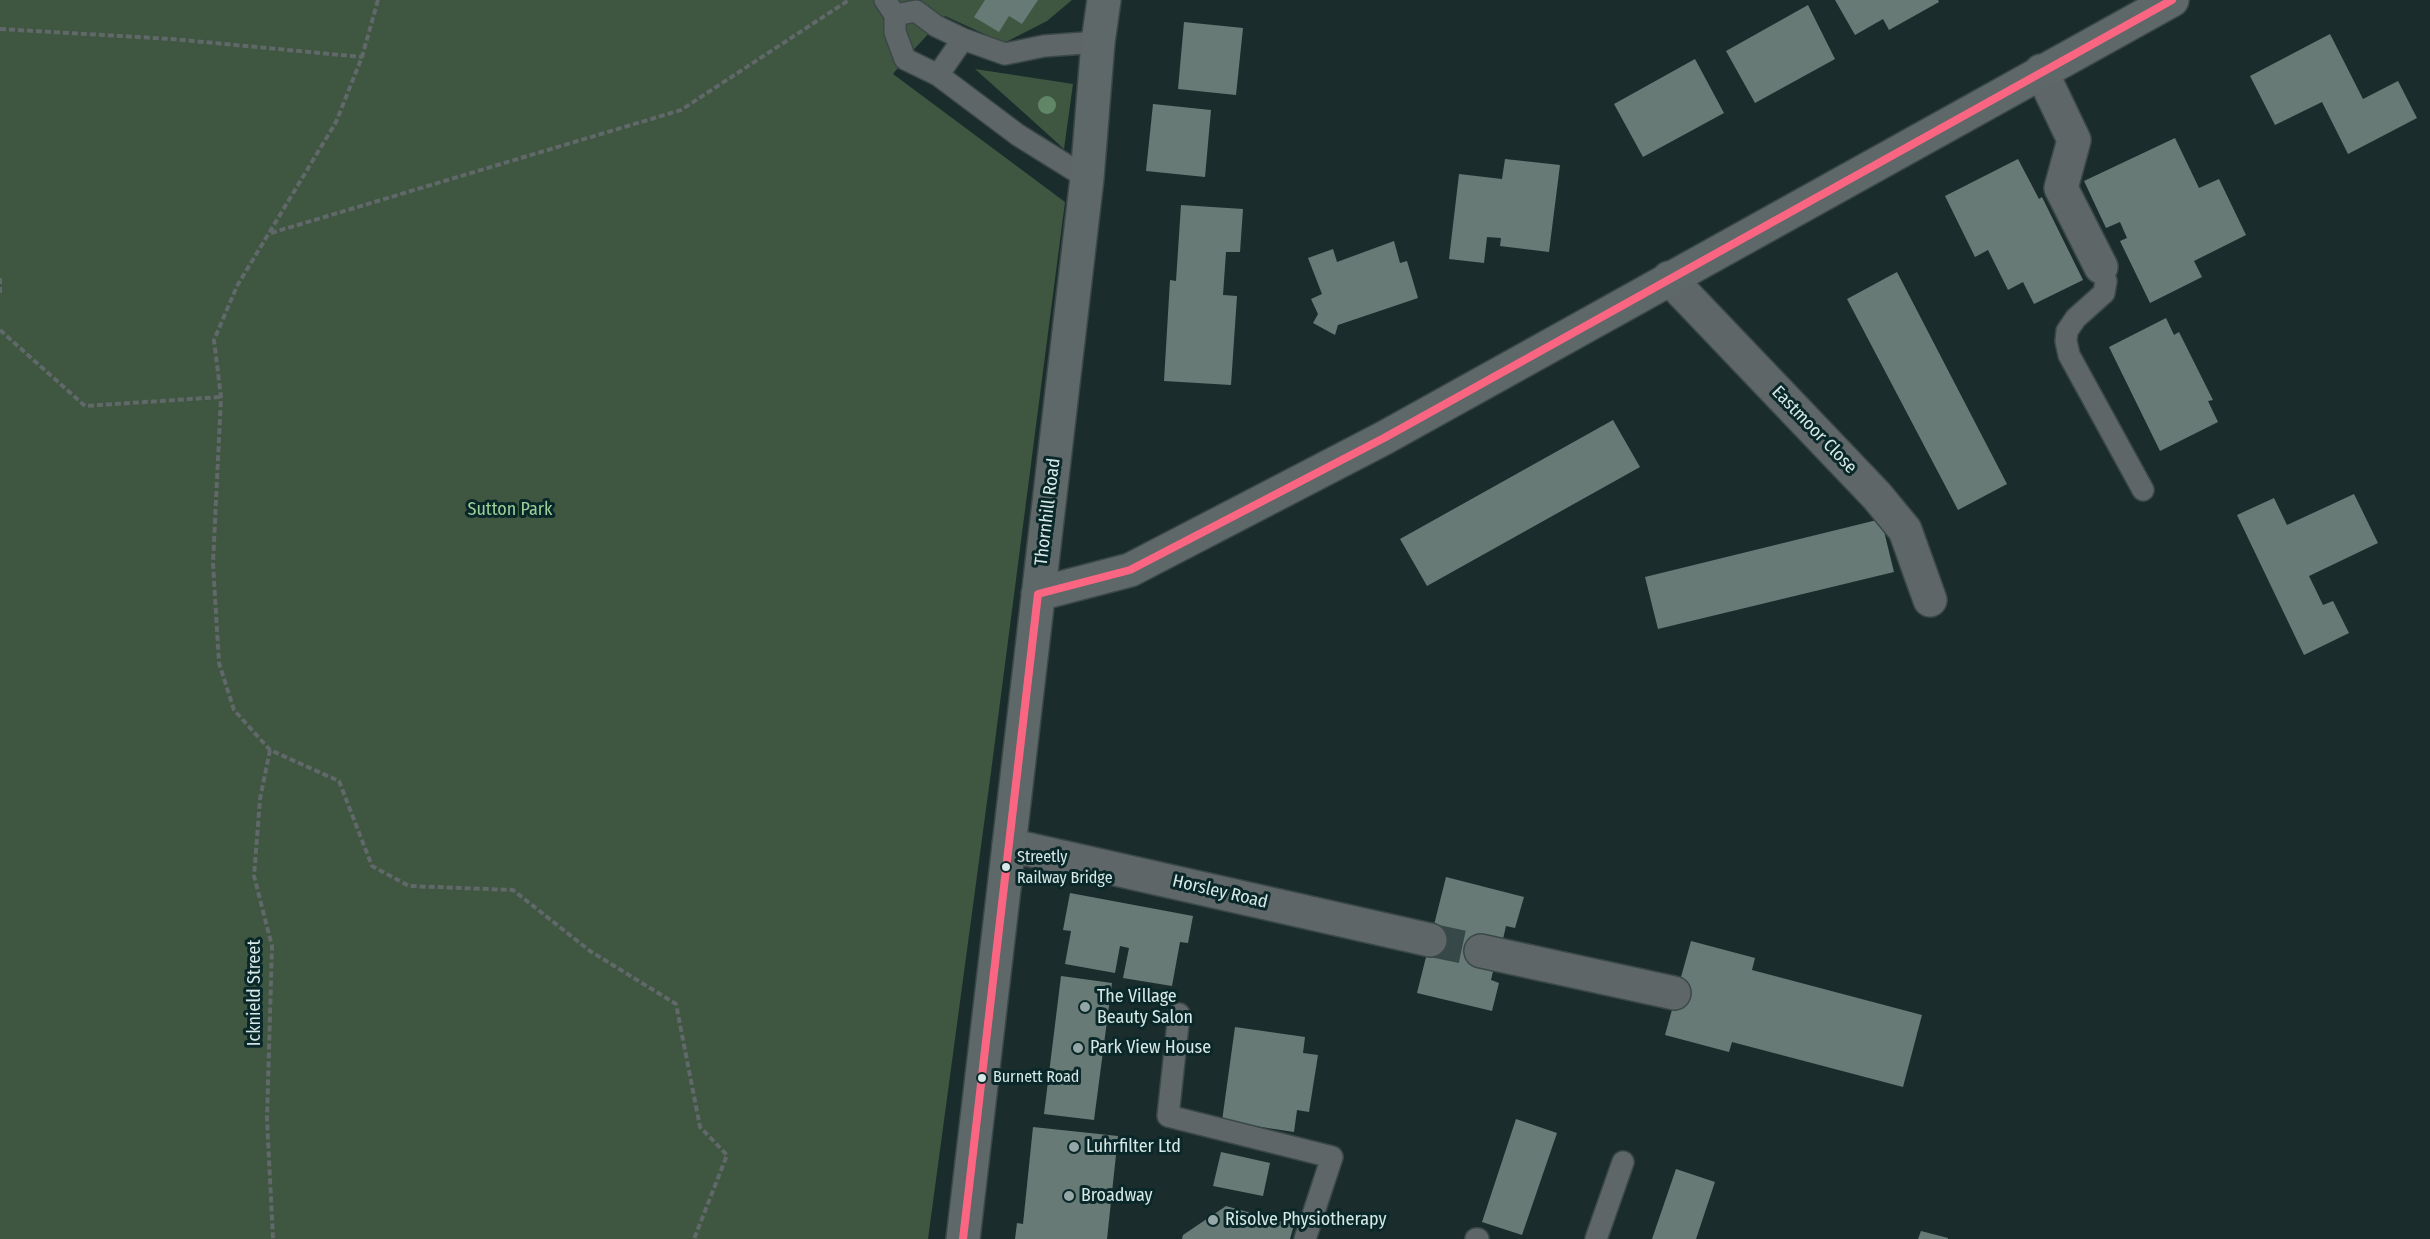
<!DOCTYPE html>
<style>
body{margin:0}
canvas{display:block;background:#1b2c2c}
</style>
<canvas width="2430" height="1239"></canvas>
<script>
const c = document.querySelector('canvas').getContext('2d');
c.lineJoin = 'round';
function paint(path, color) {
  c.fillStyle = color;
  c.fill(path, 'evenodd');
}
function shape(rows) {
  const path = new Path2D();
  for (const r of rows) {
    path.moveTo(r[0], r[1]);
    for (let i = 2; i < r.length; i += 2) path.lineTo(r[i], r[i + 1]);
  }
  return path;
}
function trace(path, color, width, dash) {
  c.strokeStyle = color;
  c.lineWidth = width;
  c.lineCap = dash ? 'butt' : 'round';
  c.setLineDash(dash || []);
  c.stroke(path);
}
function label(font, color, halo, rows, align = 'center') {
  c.font = font + ' "Fira Sans Condensed",sans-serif';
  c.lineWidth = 6;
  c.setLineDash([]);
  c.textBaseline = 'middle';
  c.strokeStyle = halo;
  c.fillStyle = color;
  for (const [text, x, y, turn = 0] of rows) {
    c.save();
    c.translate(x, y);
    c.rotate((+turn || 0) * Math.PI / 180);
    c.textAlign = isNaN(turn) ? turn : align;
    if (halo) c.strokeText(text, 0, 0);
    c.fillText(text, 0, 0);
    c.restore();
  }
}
const green = shape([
 [0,0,1072,0,1047,21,1004,43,945,16,905,59,893,74,1065,202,991,772,928,1239,0,1239],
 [975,69,1073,84,1064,149,1032,120]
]);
const building = shape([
 [985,0,1038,0,1022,24,1009,16,999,32,974,17],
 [1835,0,1938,0,1939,2,1889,30,1883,19,1855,35],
 [1808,5,1835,59,1755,103,1726,51],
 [1184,22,1243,28,1236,95,1178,89],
 [2330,34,2363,99,2398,81,2417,118,2348,154,2322,102,2275,125,2250,76],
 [1695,59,1724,113,1643,157,1614,104],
 [1153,104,1211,110,1205,177,1146,171],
 [2175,138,2199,188,2219,179,2246,235,2194,261,2202,277,2150,303,2120,241,2127,238,2120,222,2106,228,2084,181],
 [1505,159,1560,165,1549,252,1500,246,1501,238,1487,237,1484,263,1449,259,1459,174,1502,179],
 [2018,159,2039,199,2042,197,2083,280,2034,304,2023,282,2008,290,1988,250,1975,257,1945,196],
 [1181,205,1243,209,1240,252,1226,252,1223,295,1237,296,1231,385,1164,381,1170,280,1176,281],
 [1394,241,1400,263,1407,261,1418,298,1338,325,1335,335,1313,323,1318,314,1311,299,1322,294,1308,258,1333,249,1337,262],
 [1897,272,2007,484,1958,510,1847,299],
 [2166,318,2174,335,2179,332,2213,400,2208,401,2218,422,2160,451,2109,347],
 [1613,420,1640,467,1427,586,1400,539],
 [2354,494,2378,543,2309,576,2323,605,2333,601,2349,633,2304,655,2237,515,2274,498,2287,525],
 [1881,519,1894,572,1658,629,1645,577],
 [1446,877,1524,897,1515,928,1506,926,1503,939,1485,934,1481,951,1495,963,1491,980,1499,983,1492,1011,1417,993],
 [1070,893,1193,916,1188,943,1180,942,1172,986,1123,978,1129,948,1120,946,1115,973,1065,964,1071,931,1063,930],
 [1691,941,1755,958,1752,970,1922,1015,1903,1087,1732,1042,1729,1052,1665,1035],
 [1061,976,1112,983,1094,1120,1044,1114],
 [1235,1027,1305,1037,1303,1053,1318,1055,1309,1112,1297,1110,1294,1132,1222,1121],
 [1516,1119,1557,1133,1522,1235,1482,1222],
 [1033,1127,1118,1136,1107,1239,1015,1239,1017,1223,1023,1224],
 [1221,1152,1270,1163,1263,1196,1213,1186],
 [1676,1169,1715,1182,1696,1239,1652,1239],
 [1226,1206,1294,1225,1290,1239,1182,1239,1183,1235],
 [1921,1231,1948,1238,1948,1239,1918,1239]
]);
const minorTunnel = shape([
 [1430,940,1481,951]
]);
const path = shape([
 [378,0,362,57,336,122,237,286,214,340,221,397,213,563,219,663,234,710,270,750,339,781,372,866,409,886,513,890,590,951,676,1004,700,1127,727,1155,694,1239],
 [0,29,172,39,362,57],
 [271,233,681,110,849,0],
 [0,278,0,295],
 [0,330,85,406,221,397],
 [270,750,260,799,254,876,272,946,267,1119,273,1239]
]);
const service = shape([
 [885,0,895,15,895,32,905,59,938,75,1018,135,1087,178],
 [895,15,916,11,936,26,963,39,1005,54,1044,46,1098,42],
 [938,75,963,39],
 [2101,267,2106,281,2104,293,2076,318,2067,331,2066,341,2069,355,2143,490],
 [1179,1014,1168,1116,1332,1157,1305,1239],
 [1476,1239,1478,1239],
 [1596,1239,1623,1162]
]);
const minor = shape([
 [2041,71,2074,140,2061,188,2101,267],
 [1669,278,1877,496,1905,530,1930,600],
 [1009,845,1430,940],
 [1481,951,1674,993]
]);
const secondary = shape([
 [1038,594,1130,570,1384,438,2172,0],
 [963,1239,1087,178,1098,42,1104,0]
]);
const bus1 = shape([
 [963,1239,1038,594,1130,570,1384,438,2172,0]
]);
const trees = [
 [1047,105]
];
const markers = [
 [1006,867,5,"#d7e8e8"],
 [1085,1007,6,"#95a6a6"],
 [1078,1048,6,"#95a6a6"],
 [982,1078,5,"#d7e8e8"],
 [1074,1147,6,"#95a6a6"],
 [1069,1196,6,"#95a6a6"],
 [1213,1220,6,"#95a6a6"]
];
const busNames = [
 ["Streetly",1017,858],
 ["Railway Bridge",1017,879],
 ["Burnett Road",993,1078]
];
const streetNames = [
 ["Eastmoor Close",1814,430,46],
 ["Thornhill Road",1048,512,-83],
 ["Horsley Road",1220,892,13],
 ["Icknield Street",255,993,-90]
];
const parkNames = [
 ["Sutton Park",510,510]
];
const poiNames = [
 ["The Village",1097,997],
 ["Beauty Salon",1097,1018],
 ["Park View House",1090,1048],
 ["Luhrfilter Ltd",1086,1147],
 ["Broadway",1081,1196],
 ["Risolve Physiotherapy",1225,1220]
];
paint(green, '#3f5641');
paint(building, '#677a76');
trace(minorTunnel, '#374848', 33, [33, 16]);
trace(service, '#3b4848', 24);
trace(minor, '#3b4848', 36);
trace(secondary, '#3b4848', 36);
trace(path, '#606869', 4, [6, 3]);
trace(service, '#5e6667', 21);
trace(minor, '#5e6667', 33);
trace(secondary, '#5e6869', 33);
trace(bus1, '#fa6682', 8);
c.fillStyle = '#618667';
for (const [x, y] of trees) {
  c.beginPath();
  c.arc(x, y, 9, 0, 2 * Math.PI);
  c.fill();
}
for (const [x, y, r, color] of markers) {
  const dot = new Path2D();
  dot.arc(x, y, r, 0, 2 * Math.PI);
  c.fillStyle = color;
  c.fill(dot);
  trace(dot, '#0a2829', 2);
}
label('16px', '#d7e8e8', '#0a2829', busNames, 'left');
label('18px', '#d7e8e8', '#0a2829', streetNames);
label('18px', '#9bd098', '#0a2829', parkNames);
label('18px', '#d7e8e8', '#0a2829', poiNames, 'left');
</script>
